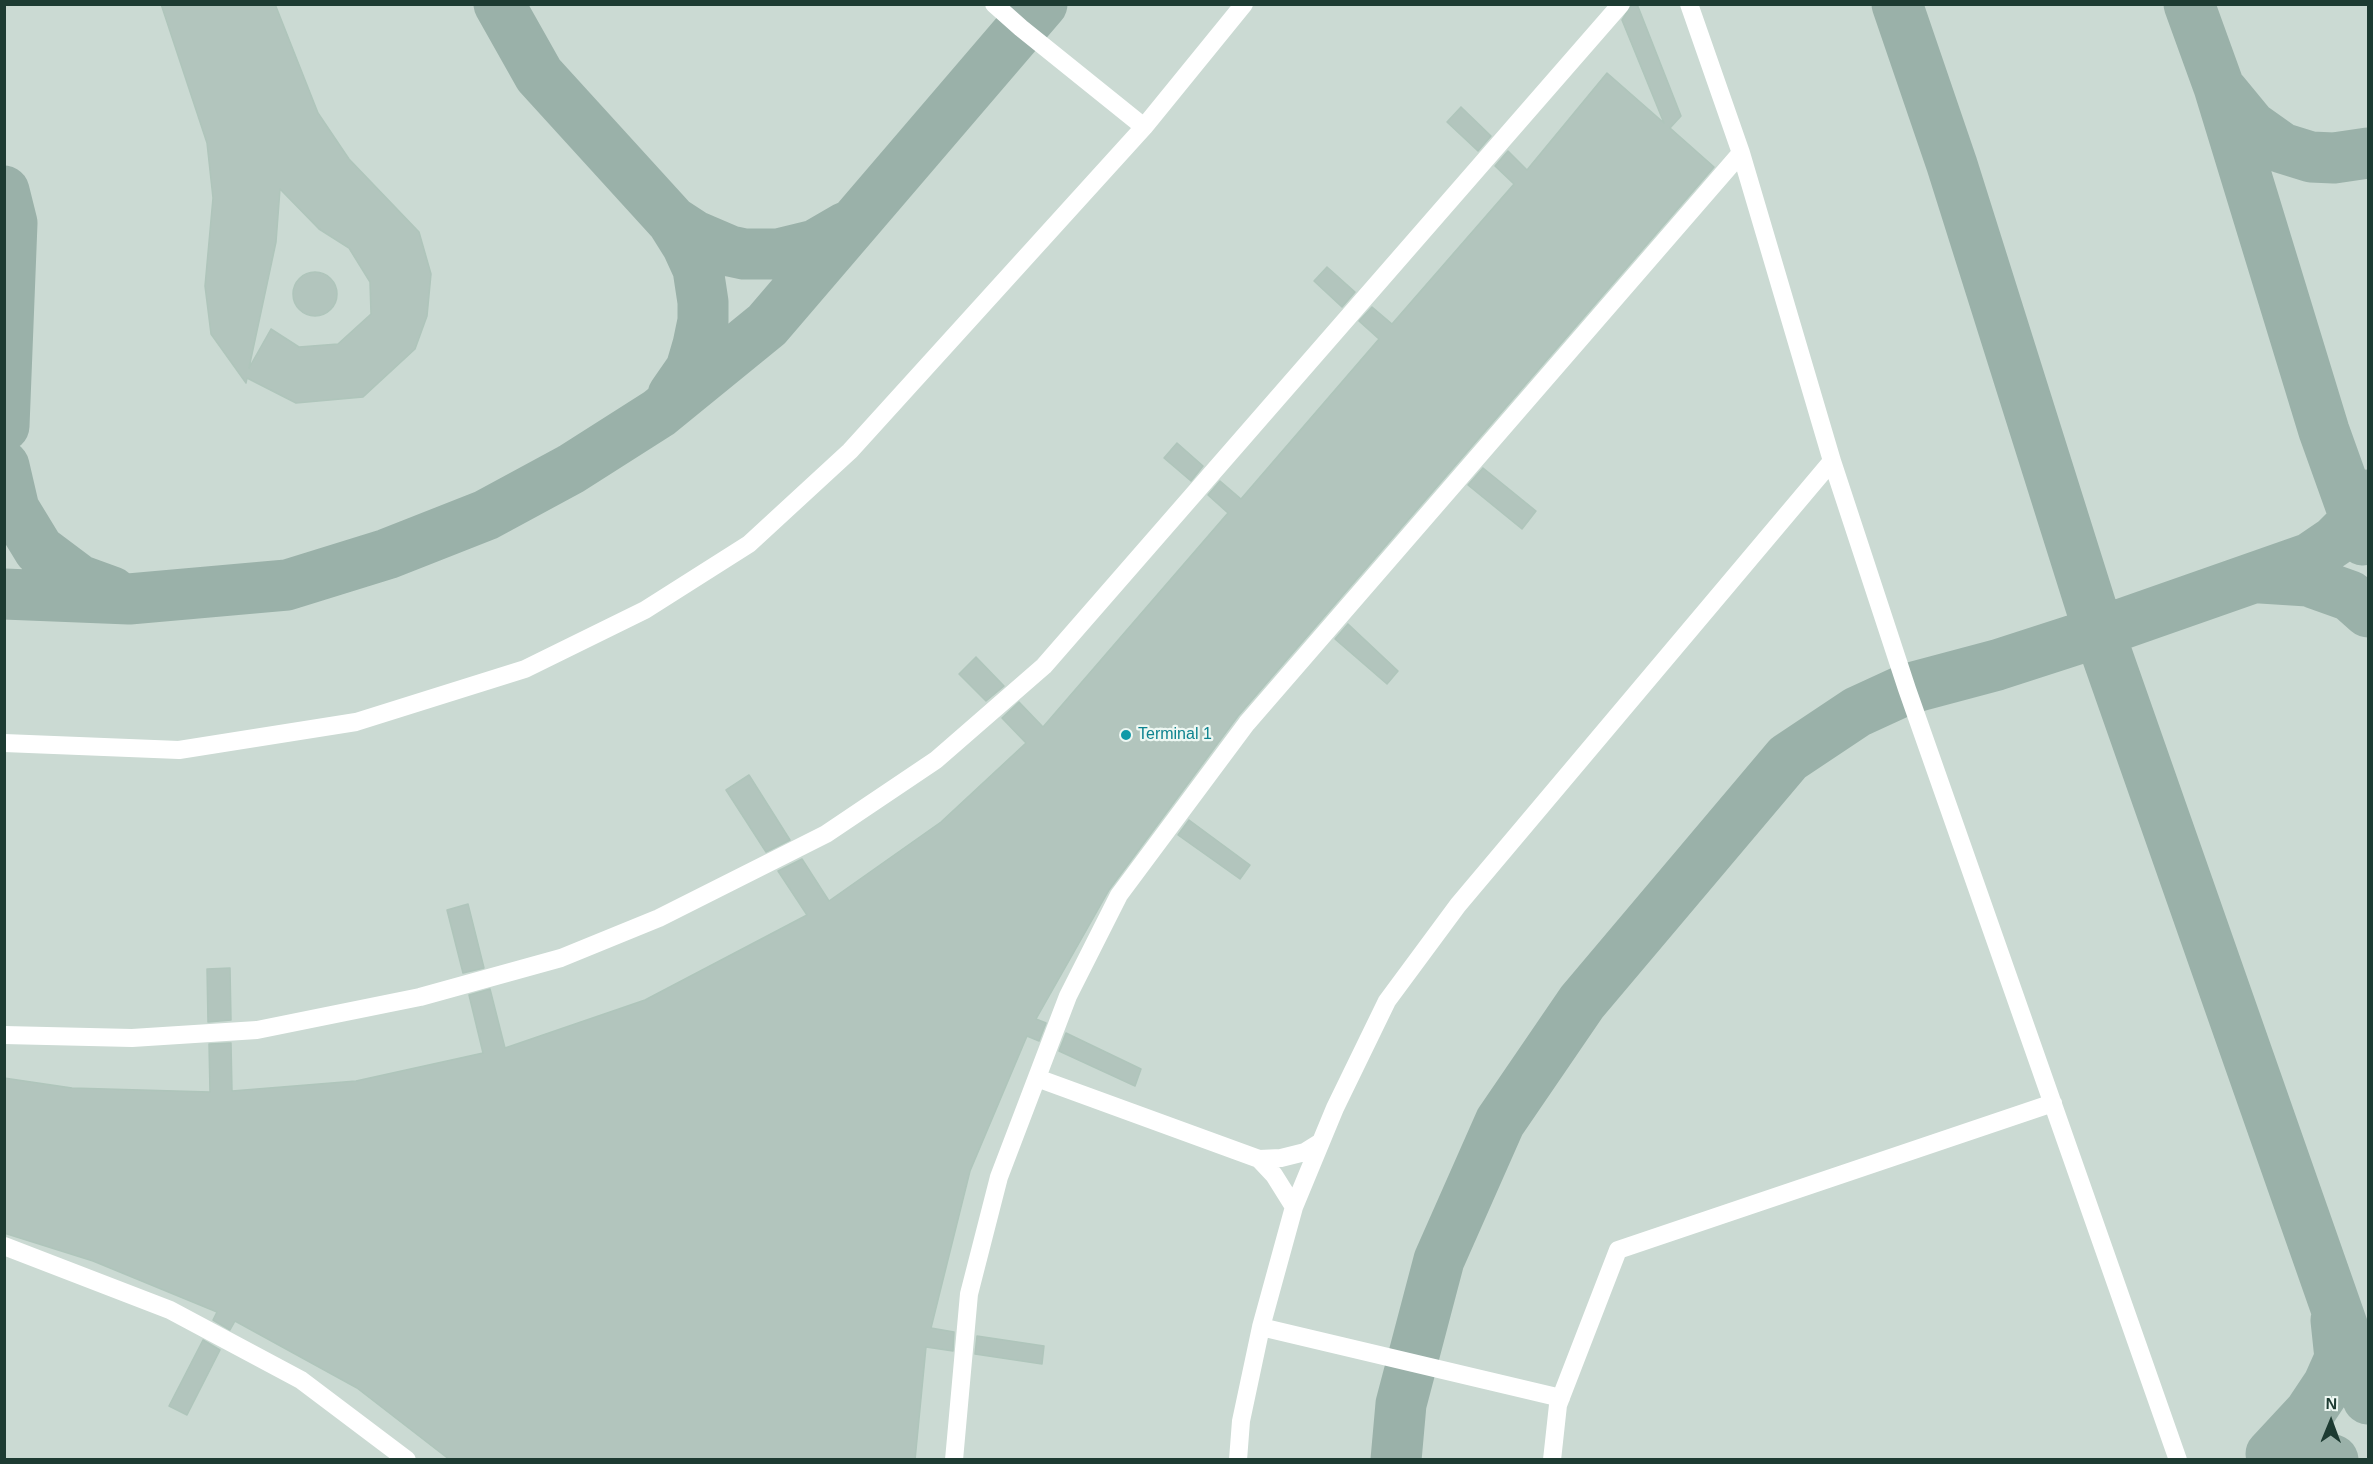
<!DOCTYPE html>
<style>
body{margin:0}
#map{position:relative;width:2373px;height:1464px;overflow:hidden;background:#ddebe4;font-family:Helvetica,sans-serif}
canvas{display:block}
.frame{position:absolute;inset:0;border:6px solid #1d3b32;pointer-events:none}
.north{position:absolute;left:2301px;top:1392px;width:60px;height:60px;-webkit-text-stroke:4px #edf7f2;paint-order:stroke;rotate:1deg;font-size:16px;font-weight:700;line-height:24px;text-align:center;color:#1d3b32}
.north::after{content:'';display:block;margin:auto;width:21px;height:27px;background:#1d3b32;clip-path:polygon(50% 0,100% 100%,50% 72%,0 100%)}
</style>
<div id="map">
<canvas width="2373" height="1464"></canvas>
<div class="frame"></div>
<div class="north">N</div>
</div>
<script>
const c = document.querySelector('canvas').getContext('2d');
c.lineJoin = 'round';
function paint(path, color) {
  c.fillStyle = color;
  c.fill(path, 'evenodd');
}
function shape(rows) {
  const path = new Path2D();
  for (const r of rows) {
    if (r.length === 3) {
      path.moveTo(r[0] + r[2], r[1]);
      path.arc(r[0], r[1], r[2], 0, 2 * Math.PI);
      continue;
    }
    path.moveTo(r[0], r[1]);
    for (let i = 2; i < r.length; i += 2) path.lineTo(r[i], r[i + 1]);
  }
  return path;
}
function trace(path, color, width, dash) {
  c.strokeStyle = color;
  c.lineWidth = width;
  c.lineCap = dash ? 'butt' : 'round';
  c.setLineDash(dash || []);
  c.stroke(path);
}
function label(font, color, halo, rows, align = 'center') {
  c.font = font + ' Helvetica,sans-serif';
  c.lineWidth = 4.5;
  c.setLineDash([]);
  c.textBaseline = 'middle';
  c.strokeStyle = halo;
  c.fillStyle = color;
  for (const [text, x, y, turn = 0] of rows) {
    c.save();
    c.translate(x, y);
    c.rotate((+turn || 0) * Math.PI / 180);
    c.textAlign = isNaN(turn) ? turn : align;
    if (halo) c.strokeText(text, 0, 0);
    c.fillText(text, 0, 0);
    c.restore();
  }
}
const built = shape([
 [5,5,2368,5,2368,1459,5,1460]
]);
const taxiway = shape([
 [499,4,539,75,672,221,695,236,730,251,744,254,778,254,815,245,846,227],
 [1897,4,1952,165,2099,632,2368,1399],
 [2189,4,2219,87,2324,431,2363,540],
 [2223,92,2251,126,2282,148,2311,157,2334,158,2368,153],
 [4,191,12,223,4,426],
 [672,221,687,245,698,269,703,302,703,321,698,345,691,369,673,395],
 [4,466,14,509,39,550,79,580,112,592],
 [2261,578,2308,581,2350,596,2368,612],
 [4,594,129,599,287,585,387,554,486,515,571,469,659,413,767,325,1042,4],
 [1396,1460,1401,1404,1439,1260,1500,1122,1582,1002,1788,758,1857,712,1907,689,1997,665,2099,632,2310,558,2335,541,2356,520,2368,495],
 [2333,1460,2313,1454,2271,1454,2310,1412,2328,1385,2340,1358,2336,1320]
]);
const building = shape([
 [161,4,275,4,318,113,349,159,419,232,431,274,427,316,415,349,363,397,296,403,247,378,246,383,211,334,205,286,213,198,207,143,161,4],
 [280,189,319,229,349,248,370,282,371,314,338,344,299,347,271,329,249,368,276,242,280,189],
 [1632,4,1637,4,1681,116,1670,128,1714,167,1238,716,1109,890,1036,1019,1046,1023,1039,1041,1027,1036,970,1171,931,1328,954,1332,953,1351,926,1347,915,1460,450,1460,357,1388,235,1321,230,1330,213,1320,217,1312,93,1261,4,1233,4,1078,72,1088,210,1092,209,1044,231,1043,232,1091,356,1081,483,1053,469,995,490,989,505,1048,645,1000,807,915,778,871,802,859,829,901,941,822,1026,743,1002,718,1019,702,1043,727,1228,513,1208,495,1220,481,1241,499,1379,339,1359,321,1372,307,1392,324,1514,184,1495,166,1508,151,1527,170,1607,73,1664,123,1622,20,1632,4],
 [1461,107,1491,136,1478,151,1447,122,1461,107],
 [1327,267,1355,292,1342,307,1314,281,1327,267],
 [315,294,22],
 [1177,443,1203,466,1191,481,1164,458,1177,443],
 [1483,468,1536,511,1522,529,1468,485,1483,468],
 [1348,624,1398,671,1387,684,1335,639,1348,624],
 [976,657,1004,686,986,701,959,674,976,657],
 [749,775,790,840,766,852,726,790,749,775],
 [1189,820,1250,865,1240,879,1178,835,1189,820],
 [468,904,484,968,463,973,447,910,468,904],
 [230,968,231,1020,208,1022,207,969,230,968],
 [1066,1033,1141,1069,1135,1086,1059,1051,1066,1033],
 [977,1336,1044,1346,1042,1364,975,1354,977,1336],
 [203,1340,220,1350,187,1415,169,1406,203,1340]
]);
const minor = shape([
 [994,4,1021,28,1144,127],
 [1689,4,1741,153,1832,461,1907,689,2178,1460],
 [4,743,179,750,356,722,525,669,645,610,749,544,850,451,1144,127,1244,4],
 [4,1035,132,1038,257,1030,420,997,561,958,659,918,826,834,936,760,1044,666,1621,4],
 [1037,1078,1259,1159],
 [1294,1207,1274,1175,1259,1159,1281,1158,1305,1152,1321,1142],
 [4,1246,170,1310,301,1380,407,1460],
 [1261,1327,1561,1398],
 [954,1460,969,1294,999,1177,1068,996,1119,895,1247,723,1741,153],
 [1238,1460,1241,1421,1261,1327,1294,1207,1335,1108,1387,1001,1458,905,1832,461],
 [1552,1460,1558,1405,1618,1250,2053,1103]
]);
const markers = [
 [1126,735,6,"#0f9aa8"]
];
const cultureNames = [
 ["Terminal 1",1138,735]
];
paint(built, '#cbdad3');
trace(taxiway, '#9ab1a9', 51);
paint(building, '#b2c5bd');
trace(building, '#afc5bb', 1.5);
trace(minor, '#fff', 18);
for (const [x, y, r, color] of markers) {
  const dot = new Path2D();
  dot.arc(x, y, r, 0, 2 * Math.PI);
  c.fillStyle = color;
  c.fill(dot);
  trace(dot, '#edf7f2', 2);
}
label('16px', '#0d838f', '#edf7f2', cultureNames, 'left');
</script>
